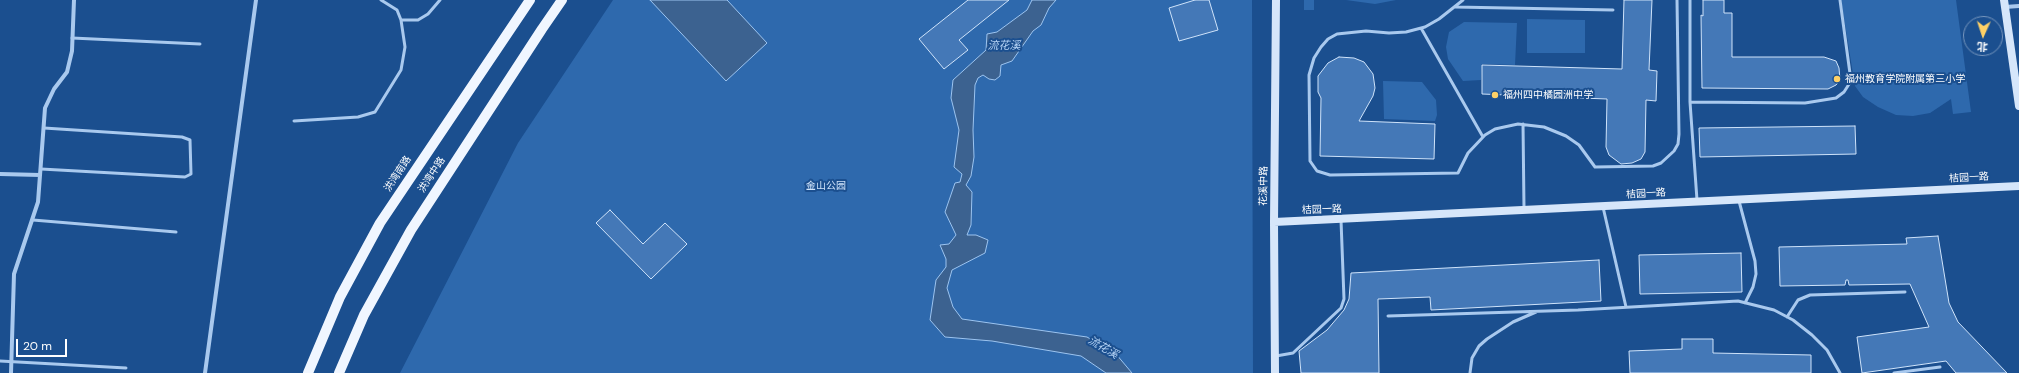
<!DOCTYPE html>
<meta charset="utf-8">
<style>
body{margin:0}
#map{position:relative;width:2019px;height:373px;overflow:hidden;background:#1b4f8f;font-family:"DM Sans","Noto Sans SC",sans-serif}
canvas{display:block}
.north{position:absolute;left:1963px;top:16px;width:40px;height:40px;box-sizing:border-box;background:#1b4f8f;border:1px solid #7695bc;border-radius:50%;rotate:183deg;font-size:11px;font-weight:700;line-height:16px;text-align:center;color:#fff}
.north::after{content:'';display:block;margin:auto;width:14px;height:18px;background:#ffd166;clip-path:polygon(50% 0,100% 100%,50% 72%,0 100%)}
.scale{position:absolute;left:16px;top:339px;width:51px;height:18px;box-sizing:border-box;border:2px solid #fff;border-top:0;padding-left:5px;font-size:12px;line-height:14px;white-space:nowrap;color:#fff;-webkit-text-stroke:3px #1b4f8f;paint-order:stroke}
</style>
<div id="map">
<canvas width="2019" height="373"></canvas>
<div class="north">北</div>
<div class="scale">20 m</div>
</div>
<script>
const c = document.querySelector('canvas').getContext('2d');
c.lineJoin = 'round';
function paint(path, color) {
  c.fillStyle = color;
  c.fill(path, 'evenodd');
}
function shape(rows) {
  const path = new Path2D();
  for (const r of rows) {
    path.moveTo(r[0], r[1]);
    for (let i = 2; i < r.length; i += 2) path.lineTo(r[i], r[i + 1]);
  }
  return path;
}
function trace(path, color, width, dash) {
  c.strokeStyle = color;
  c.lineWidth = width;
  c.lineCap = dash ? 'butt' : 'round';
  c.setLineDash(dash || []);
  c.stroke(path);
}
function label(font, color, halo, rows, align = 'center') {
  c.font = font + ' "DM Sans","Noto Sans SC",sans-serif';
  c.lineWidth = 4;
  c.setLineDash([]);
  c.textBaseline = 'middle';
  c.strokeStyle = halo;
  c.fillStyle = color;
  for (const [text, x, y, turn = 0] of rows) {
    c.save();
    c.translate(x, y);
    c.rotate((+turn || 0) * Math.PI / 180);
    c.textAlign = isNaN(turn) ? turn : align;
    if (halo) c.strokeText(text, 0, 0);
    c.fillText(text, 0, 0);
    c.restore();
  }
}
const green = shape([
 [613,0,1252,0,1253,373,400,373,518,143],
 [1304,0,1314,0,1314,10,1304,10],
 [1346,0,1396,0,1375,4],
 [1841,0,1956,0,1971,112,1953,114,1951,99,1930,113,1913,116,1896,115,1878,107,1863,97,1855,86],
 [1527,19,1585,20,1585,53,1527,53],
 [1464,22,1517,23,1515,65,1482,64,1481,80,1463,81,1448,59,1446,47,1449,32],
 [1383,81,1422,82,1436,100,1437,115,1435,121,1384,119]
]);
const water = shape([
 [650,0,727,0,767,43,726,81,650,0],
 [1032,0,1056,0,1049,8,1041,25,1033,31,1012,61,1001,65,1000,76,995,80,989,79,983,75,978,78,975,85,973,130,974,157,971,176,966,185,972,192,971,225,967,235,976,235,988,240,985,253,952,270,947,288,953,307,962,319,1087,337,1116,354,1132,373,1106,373,1081,356,992,341,945,337,930,320,936,280,946,267,946,259,940,245,949,244,956,235,945,212,955,183,960,182,962,174,954,167,959,130,951,98,953,80,986,50,987,34,997,32,1027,10,1032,0]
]);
const building = shape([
 [968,0,1009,0,959,40,968,50,944,69,919,39,968,0],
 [1195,0,1209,0,1218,30,1179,41,1169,8,1195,0],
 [1624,0,1652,0,1649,70,1657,71,1656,101,1646,100,1645,152,1641,159,1632,163,1621,164,1609,155,1606,147,1607,99,1482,94,1482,65,1622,69,1624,0],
 [1703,0,1724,0,1724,13,1732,13,1732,57,1824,57,1836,61,1839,68,1840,80,1836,85,1828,89,1702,88,1701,15,1703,16,1703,0],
 [1339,57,1354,58,1364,62,1373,74,1375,88,1373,96,1359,121,1435,124,1434,159,1320,156,1321,98,1318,92,1318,76,1328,63,1339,57],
 [1855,126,1856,154,1700,157,1699,128,1855,126],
 [610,210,643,244,665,223,687,244,651,279,596,223,610,210],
 [1938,236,1949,303,1958,322,2007,373,1956,373,1946,361,1862,373,1857,337,1929,327,1910,284,1849,285,1848,280,1846,280,1845,285,1780,286,1779,247,1907,244,1906,238,1938,236],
 [1741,253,1742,292,1640,294,1639,255,1741,253],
 [1599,260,1601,301,1431,310,1430,297,1378,299,1379,373,1301,373,1299,351,1327,330,1344,310,1349,299,1351,273,1599,260],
 [1682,339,1713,339,1713,353,1811,355,1811,373,1630,373,1629,351,1682,349,1682,339]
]);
const lane = shape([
 [381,0,397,10,401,20],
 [1463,0,1439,19,1425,27,1406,32,1389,33,1366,31,1337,34,1328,39,1321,47,1314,58,1309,75,1310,161,1317,171,1330,175,1458,173,1468,153,1485,135,1495,129,1518,124,1544,127,1566,136,1579,145,1595,167,1653,166,1661,163,1674,151,1678,144,1679,134,1677,0],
 [1690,0,1690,102,1697,200],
 [1455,7,1613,10],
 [1421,28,1483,137],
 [72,38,200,44],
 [1690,102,1805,103,1836,98,1844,92,1851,81,1840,0],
 [294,121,358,117,375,112,401,70,405,47,401,20,418,20,428,14,440,0],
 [1523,124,1524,208],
 [41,169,185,177,191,174,190,140,182,137,44,128],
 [1739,201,1755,261,1756,274,1753,287,1745,303],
 [1603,207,1626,307],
 [33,220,176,232],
 [1388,316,1578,310,1738,301,1774,310,1793,320,1812,335,1827,350,1840,373],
 [1787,317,1798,300,1810,295,1905,292],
 [1276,356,1293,353,1341,308,1344,299,1341,220],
 [0,361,126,368],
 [1470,373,1472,358,1479,346,1487,339,1513,322,1536,312],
 [1894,373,1940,367]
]);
const street = shape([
 [2005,7,2019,6],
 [0,174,40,175],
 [11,373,14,274,38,202,45,108,54,89,67,72,72,51,74,0],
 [205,373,256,0]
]);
const secondary = shape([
 [2004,0,2019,106],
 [1274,222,2019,186],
 [1275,373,1274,222,1276,0]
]);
const primary = shape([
 [308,373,340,297,380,223,530,0],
 [339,373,364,315,411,230,542,29,562,0]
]);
const markers = [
 [1837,79,4,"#ffd166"],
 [1495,95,4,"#ffd166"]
];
const poiNames = [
 ["福州教育学院附属第三小学",1845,79],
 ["福州四中橘园洲中学",1503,95]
];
const streetNames = [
 ["洪湾南路",398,174,-57],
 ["洪湾中路",432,175,-57],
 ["桔园一路",1969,178,-3],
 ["花溪中路",1264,186,-89],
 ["桔园一路",1646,194,-3],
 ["桔园一路",1322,210,-2]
];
const parkNames = [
 ["金山公园",826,186]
];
const waterNames = [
 ["流花溪",1004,46],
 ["流花溪",1103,348,30]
];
paint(green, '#2e69ad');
paint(water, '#3c6290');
trace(water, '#9cc4f0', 1);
paint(building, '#4478b7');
trace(building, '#cfe3fa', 1);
trace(lane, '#a9c9ee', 3);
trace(street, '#a9c9ee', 4);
trace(secondary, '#d6e6fa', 8);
trace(primary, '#f0f6ff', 10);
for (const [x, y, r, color] of markers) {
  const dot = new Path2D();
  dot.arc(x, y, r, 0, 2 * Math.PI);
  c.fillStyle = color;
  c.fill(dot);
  trace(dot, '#1b4f8f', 1.5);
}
label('10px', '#fff', '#1b4f8f', poiNames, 'left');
label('10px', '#fff', '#1b4f8f', streetNames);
label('10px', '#cfe3fa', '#1b4f8f', parkNames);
label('italic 11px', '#b5d3f5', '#1b4f8f', waterNames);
</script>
